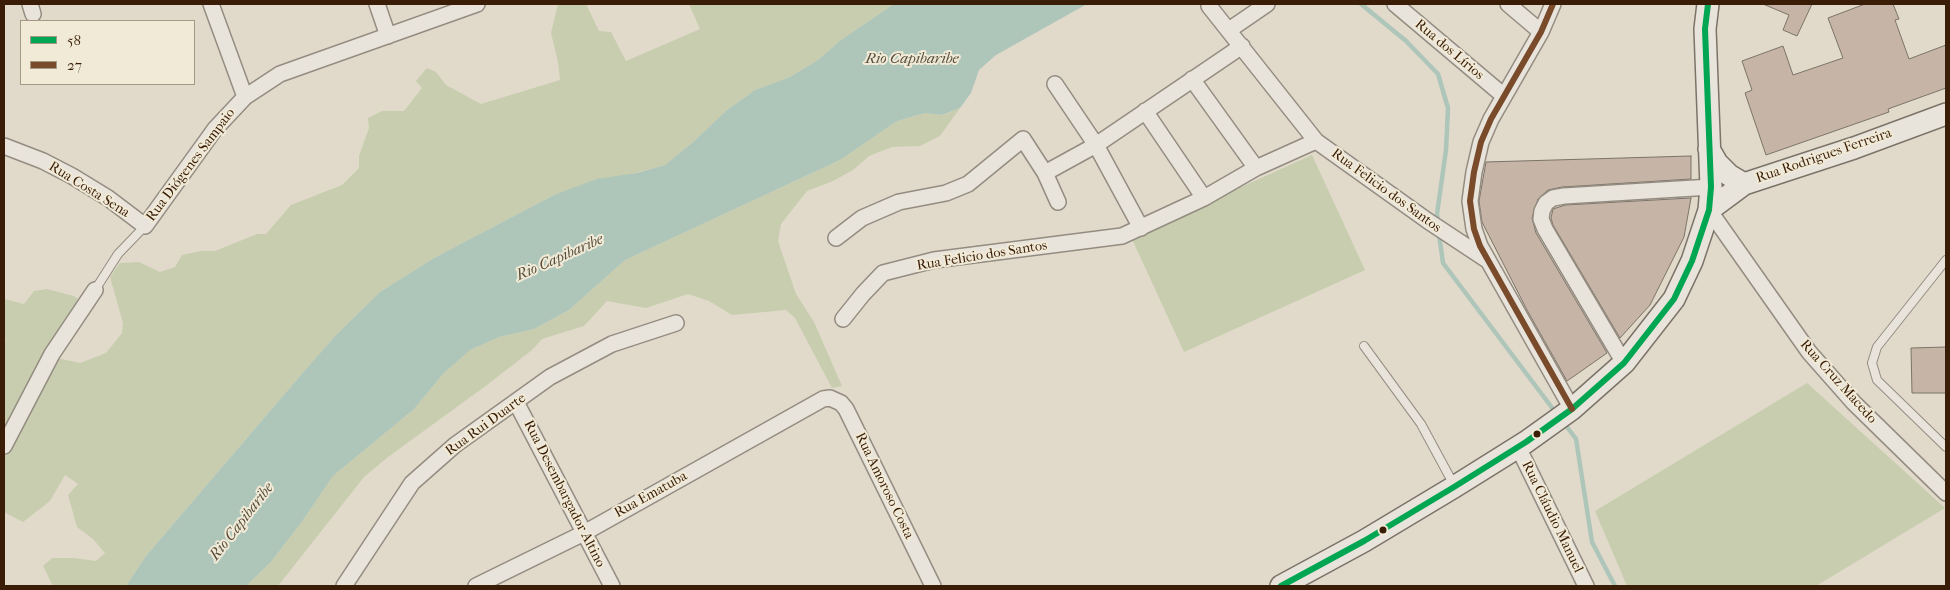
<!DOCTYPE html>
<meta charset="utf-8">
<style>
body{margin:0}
#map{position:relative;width:1950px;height:590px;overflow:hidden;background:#e1daca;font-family:"IM FELL French Canon",serif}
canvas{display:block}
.frame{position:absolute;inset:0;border:5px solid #391d06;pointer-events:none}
.legend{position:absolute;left:20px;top:20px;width:175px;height:65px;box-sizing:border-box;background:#f1ead7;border:1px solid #a79883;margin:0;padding:6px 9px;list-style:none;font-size:15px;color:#391d06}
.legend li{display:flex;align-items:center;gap:10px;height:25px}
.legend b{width:25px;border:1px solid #a79883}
</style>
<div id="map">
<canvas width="1950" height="590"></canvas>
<div class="frame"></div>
<ul class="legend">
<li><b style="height:6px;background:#00a651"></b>58</li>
<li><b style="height:6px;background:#7a4b2a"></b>27</li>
</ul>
</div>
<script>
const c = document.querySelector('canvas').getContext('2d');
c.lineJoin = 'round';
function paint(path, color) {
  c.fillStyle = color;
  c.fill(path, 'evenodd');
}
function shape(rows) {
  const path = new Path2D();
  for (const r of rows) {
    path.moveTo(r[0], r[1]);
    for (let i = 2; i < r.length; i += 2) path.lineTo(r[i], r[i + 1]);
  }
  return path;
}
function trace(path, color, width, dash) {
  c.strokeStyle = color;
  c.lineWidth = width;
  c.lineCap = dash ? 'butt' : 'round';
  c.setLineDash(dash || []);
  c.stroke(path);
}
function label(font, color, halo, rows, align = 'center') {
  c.font = font + ' "IM FELL French Canon",serif';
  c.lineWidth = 4;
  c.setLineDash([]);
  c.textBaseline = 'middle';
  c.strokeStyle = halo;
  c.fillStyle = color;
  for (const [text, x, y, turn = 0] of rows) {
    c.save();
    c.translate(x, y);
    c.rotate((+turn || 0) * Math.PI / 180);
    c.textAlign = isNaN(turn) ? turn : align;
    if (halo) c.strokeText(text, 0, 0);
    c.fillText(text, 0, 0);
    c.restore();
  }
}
const green = shape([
 [558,4,586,4,599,31,611,32,626,61,700,29,689,4,894,4,841,40,818,60,790,77,755,90,727,110,692,143,665,165,554,195,434,258,380,292,336,335,300,376,146,556,126,586,53,586,43,566,52,558,74,558,96,561,105,553,93,539,77,527,68,495,78,484,65,475,50,501,23,522,4,512,4,342,6,340,4,338,4,299,24,304,34,291,47,289,74,296,82,302,57,358,80,363,106,353,122,333,123,323,110,277,120,263,139,262,160,272,175,267,182,255,201,251,215,251,257,234,266,234,291,205,342,185,359,168,359,156,369,128,368,118,382,111,404,111,422,88,416,81,427,68,436,72,446,85,481,104,560,80,558,62,551,33],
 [960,108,940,136,920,146,892,147,869,156,853,170,833,181,807,191,781,224,778,241,796,294,814,322,842,386,832,388,795,318,786,310,732,315,709,301,688,294,646,308,607,301,584,326,542,339,532,350,487,385,388,457,364,477,278,586,246,586,270,563,301,523,333,476,414,409,443,374,470,350,499,337,534,329,569,310,625,260,840,160,897,121,925,113,943,115],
 [1312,155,1365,270,1184,352,1131,237],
 [1807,383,1945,508,1816,586,1627,586,1595,511]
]);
const water = shape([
 [894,4,1087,4,996,55,979,70,971,93,960,108,942,115,925,113,897,121,840,160,625,260,569,310,534,329,499,337,470,350,443,374,414,409,333,476,301,523,270,563,246,586,126,586,146,556,300,376,336,335,380,292,434,258,554,195,597,179,637,173,665,165,692,143,727,110,755,90,790,77,818,60,841,40]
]);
const stream = shape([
 [1361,4,1406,41,1438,74,1448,108,1446,150,1437,214,1438,223],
 [1439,234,1443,263,1556,413],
 [1564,423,1576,439,1592,542,1615,586]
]);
const building = shape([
 [1763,4,1812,4,1797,36,1783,30,1789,15,1763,4],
 [1865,4,1893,4,1899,19,1895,20,1909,59,1946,45,1946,88,1888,109,1889,112,1766,155,1745,93,1752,90,1742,61,1783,46,1793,75,1843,58,1828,18,1865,4],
 [1691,156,1691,179,1562,187,1548,190,1538,199,1532,218,1536,233,1607,353,1567,381,1527,310,1482,222,1479,201,1486,162,1691,156],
 [1691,198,1684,237,1650,305,1620,338,1553,225,1551,218,1553,209,1565,205,1691,198],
 [1946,347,1946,393,1912,393,1911,348,1946,347]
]);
const lane = shape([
 [1946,260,1877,347,1872,363,1877,380,1946,447],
 [95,290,118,254,145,226],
 [1364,346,1421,424,1454,485]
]);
const street = shape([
 [30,4,33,14],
 [211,4,245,97],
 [377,4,388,36],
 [1395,4,1504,96],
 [1508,4,1541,32],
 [1553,4,1541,32,1491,119,1481,142,1474,172,1470,201,1474,229,1480,246,1572,409],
 [1209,6,1316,141,1428,221,1487,260],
 [1229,30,1267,4],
 [1192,79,1256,168],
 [1055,84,1096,145,1141,228],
 [1145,111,1204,198],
 [4,146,43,161,72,176,108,198,145,226,215,129,245,97,280,74,477,4],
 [1045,173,1096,145,1242,46],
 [1709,210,1809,352,1854,403,1946,493],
 [836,238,862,218,899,202,946,193,968,184,1023,139,1045,173,1058,202],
 [843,319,863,294,883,273,934,260,1122,236,1204,198,1256,168,1316,141],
 [1624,363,1545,229,1541,219,1542,211,1546,203,1553,198,1564,196,1711,187],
 [516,402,612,586],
 [4,446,52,354,95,290],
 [1518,447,1586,586],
 [344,586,412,483,455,445,550,377,612,344,676,323],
 [476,586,584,533,823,399,830,398,841,403,846,409,933,586]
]);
const secondary = shape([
 [1709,149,1717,163,1729,175,1744,184],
 [1709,210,1744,184,1854,148,1946,114],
 [1281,586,1364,541,1454,487,1526,442,1572,409,1624,363,1674,299,1692,261,1709,210,1711,187,1705,29,1708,4]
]);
const bus1 = shape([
 [1281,586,1364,541,1454,487,1526,442,1572,409,1624,363,1674,299,1692,261,1709,210,1711,187,1705,29,1708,4]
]);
const bus2 = shape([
 [1553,4,1541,32,1491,119,1481,142,1474,172,1470,201,1474,229,1480,246,1572,409]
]);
const markers = [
 [1537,434,4.5,"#391d06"],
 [1383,530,4.5,"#391d06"]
];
const streetNames = [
 ["Rua dos Lírios",1449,50,40],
 ["Rua Rodrigues Ferreira",1824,156,-19],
 ["Rua Diógenes Sampaio",191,165,-53],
 ["Rua Costa Sena",89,190,32],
 ["Rua Felicio dos Santos",1386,191,36],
 ["Rua Felicio dos Santos",982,256,-9],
 ["Rua Cruz Macedo",1838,382,48],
 ["Rua Rui Duarte",486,425,-36],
 ["Rua Amoroso Costa",884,486,64],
 ["Rua Desembargador Altino",564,494,63],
 ["Rua Ematuba",651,495,-29],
 ["Rua Cláudio Manuel",1552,517,64]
];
const waterNames = [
 ["Rio Capibaribe",912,59],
 ["Rio Capibaribe",560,258,-24],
 ["Rio Capibaribe",242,522,-52]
];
paint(green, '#c7cdae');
paint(water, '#aec5ba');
trace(stream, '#aec5ba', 4.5);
paint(building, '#c6b5a6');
trace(building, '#7b7368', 1);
trace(lane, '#948c81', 10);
trace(street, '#948c81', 18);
trace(secondary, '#7b7368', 24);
trace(lane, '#e8e4dc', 8);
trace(street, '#e8e4dc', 15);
trace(secondary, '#e8e4dc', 21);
trace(bus1, '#00a651', 6);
trace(bus2, '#7a4b2a', 6);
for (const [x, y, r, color] of markers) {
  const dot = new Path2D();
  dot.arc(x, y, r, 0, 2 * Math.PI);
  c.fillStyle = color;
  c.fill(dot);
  trace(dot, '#f1ead7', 2);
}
label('14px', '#391d06', '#f1ead7', streetNames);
label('italic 15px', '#564d3a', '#f1ead7', waterNames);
</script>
